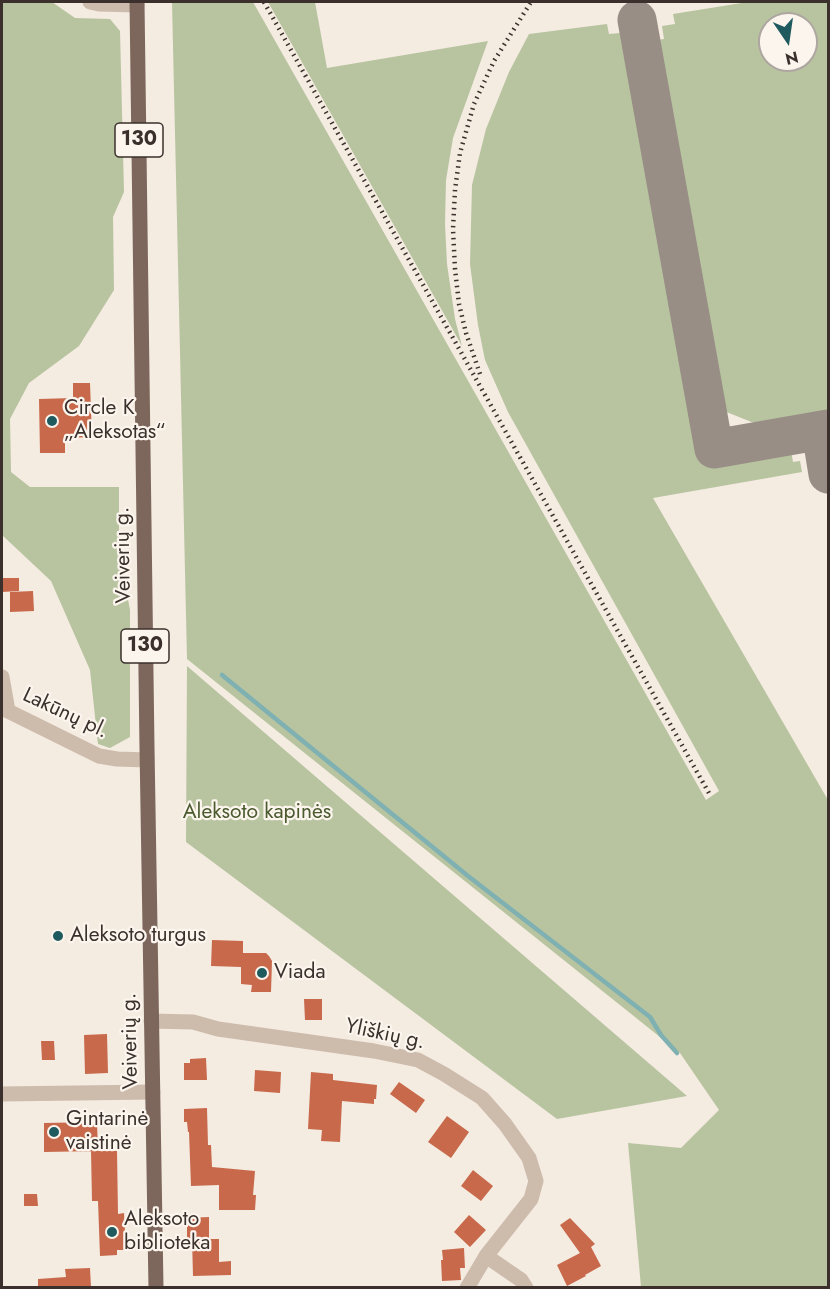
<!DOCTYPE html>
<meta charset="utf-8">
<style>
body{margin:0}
#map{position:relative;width:830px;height:1289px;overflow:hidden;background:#f4ebe1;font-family:Jost,sans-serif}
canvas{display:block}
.frame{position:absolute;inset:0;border:3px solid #3b302b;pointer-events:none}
.north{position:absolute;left:758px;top:12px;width:60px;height:60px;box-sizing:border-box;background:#fbf5ee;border:2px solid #aea6a0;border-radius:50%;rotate:167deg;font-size:16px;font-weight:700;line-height:24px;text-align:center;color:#3b302b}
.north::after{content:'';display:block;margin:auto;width:21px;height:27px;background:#1f5a5e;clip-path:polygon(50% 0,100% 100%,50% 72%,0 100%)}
</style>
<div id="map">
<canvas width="830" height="1289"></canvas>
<div class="frame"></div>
<div class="north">N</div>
</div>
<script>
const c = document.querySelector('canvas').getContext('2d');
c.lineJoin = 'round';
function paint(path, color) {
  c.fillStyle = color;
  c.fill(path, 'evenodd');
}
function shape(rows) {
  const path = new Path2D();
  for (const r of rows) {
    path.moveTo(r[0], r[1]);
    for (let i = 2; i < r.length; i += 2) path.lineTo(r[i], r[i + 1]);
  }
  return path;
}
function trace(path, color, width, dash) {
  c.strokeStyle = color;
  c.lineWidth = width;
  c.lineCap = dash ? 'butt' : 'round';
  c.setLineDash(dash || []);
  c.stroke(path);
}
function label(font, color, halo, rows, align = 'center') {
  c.font = font + ' Jost,sans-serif';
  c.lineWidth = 4.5;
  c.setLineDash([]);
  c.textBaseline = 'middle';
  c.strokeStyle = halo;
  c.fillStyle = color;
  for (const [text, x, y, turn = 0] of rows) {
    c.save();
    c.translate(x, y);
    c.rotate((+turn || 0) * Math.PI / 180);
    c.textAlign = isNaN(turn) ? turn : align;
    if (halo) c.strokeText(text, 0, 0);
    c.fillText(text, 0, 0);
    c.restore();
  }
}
const green = shape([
 [2,2,52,2,75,18,110,19,120,31,124,192,113,217,114,290,79,346,29,383,10,419,11,472,30,487,119,487,119,551,130,610,130,737,110,748,98,744,90,670,51,581,2,535],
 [172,2,253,2,706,800,719,791,508,412,485,360,478,325,470,264,472,185,486,129,509,72,529,34,607,24,609,34,620,33,623,46,632,45,703,465,791,450,793,462,800,461,802,472,653,498,828,800,828,1287,641,1287,628,1143,681,1148,719,1110,680,1053,187,659],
 [268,2,315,2,327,68,488,41,453,138,446,180,445,224,447,264,455,319,462,346],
 [748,2,828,2,828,416,764,427,719,409,657,40,664,39,662,26,675,24,673,14],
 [770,24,806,24,806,60,770,60],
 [187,666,687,1096,557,1119,186,842]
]);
const stream = shape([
 [222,675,468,876,650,1017,661,1035,677,1053]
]);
const taxiway = shape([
 [637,20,714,449,828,429],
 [821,431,828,474]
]);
const building = shape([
 [73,383,90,383,92,437,65,438,65,453,40,453,39,399,73,398],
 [2,578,19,578,19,591,2,592],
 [33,591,34,611,10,612,10,592],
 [212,940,243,941,243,953,266,953,269,956,272,961,271,992,251,992,252,985,241,984,241,967,211,966],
 [304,999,322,999,322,1020,305,1020],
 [107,1034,108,1073,85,1074,84,1035],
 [41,1041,54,1041,55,1060,42,1060],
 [206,1058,207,1080,184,1080,184,1063,190,1063,190,1059],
 [255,1070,281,1072,280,1093,254,1091],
 [311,1072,333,1074,333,1080,377,1085,376,1099,374,1099,374,1104,342,1101,340,1142,321,1141,322,1130,308,1129],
 [399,1082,425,1100,416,1113,390,1094],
 [207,1108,208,1145,211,1145,212,1167,255,1171,253,1195,256,1195,255,1210,219,1210,219,1185,191,1186,189,1132,188,1132,187,1122,184,1122,184,1109],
 [447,1116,469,1132,451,1158,428,1142],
 [97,1122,98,1151,44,1152,44,1123],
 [91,1151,117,1151,118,1214,124,1213,126,1250,117,1250,117,1255,100,1256,98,1201,92,1201],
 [473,1170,493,1186,481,1201,461,1186],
 [24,1194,37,1194,38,1206,24,1206],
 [469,1215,486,1230,470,1247,454,1232],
 [209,1217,209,1239,219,1239,219,1262,231,1261,231,1275,193,1276,192,1239,187,1240,187,1218],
 [570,1218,595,1244,591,1247,601,1266,585,1275,586,1276,567,1286,557,1265,580,1253,560,1225],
 [464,1248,465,1268,460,1268,461,1280,442,1281,441,1260,443,1260,442,1250],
 [90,1268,91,1287,38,1287,38,1279,66,1277,65,1269]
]);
const minor = shape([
 [90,2,99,4,137,5],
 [2,677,8,711],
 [2,709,8,711,99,756,117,759,147,760],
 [151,1021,193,1022,218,1029,374,1051,418,1060,444,1074,482,1098,505,1124,529,1158,536,1181,531,1199,486,1256,467,1288],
 [2,1094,153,1092],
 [486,1256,521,1280,526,1288]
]);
const major = shape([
 [137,2,147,748,156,1288]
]);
const rail = shape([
 [264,2,710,795],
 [480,374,466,333,459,304,455,269,453,229,455,190,460,153,474,104,494,61,531,2]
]);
const markers = [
 [52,421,6,"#1f5a5e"],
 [58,936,6,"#1f5a5e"],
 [262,973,6,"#1f5a5e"],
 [54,1132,6,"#1f5a5e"],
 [112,1232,6,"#1f5a5e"]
];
const shields = [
 [139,140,48],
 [145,646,48]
];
const shieldNames = [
 ["130",139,140],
 ["130",145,646]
];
const poiNames = [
 ["Circle K",64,409],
 ["„Aleksotas“",64,433],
 ["Aleksoto turgus",70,936],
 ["Viada",274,973],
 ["Gintarinė",66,1120],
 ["vaistinė",66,1144],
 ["Aleksoto",124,1220],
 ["biblioteka",124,1244]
];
const streetNames = [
 ["Veiverių g.",124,555,-91],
 ["Lakūnų pl.",65,714,25],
 ["Yliškių g.",385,1035,12],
 ["Veiverių g.",131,1041,-91]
];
const parkNames = [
 ["Aleksoto kapinės",257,813]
];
paint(green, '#b8c4a0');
trace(stream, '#7fb0b2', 4.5);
trace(taxiway, '#988e86', 39);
paint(building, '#c8694b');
trace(minor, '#cdbbac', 15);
trace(major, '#7d675c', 15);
trace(rail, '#3b302b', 4.5, [1.5, 4.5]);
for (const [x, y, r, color] of markers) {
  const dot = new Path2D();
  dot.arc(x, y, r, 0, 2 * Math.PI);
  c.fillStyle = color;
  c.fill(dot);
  trace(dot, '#fbf5ee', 2);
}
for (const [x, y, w] of shields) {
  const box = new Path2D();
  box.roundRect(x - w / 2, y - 17, w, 34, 4.5);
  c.fillStyle = '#fbf5ee';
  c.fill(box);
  trace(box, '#3b302b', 1.5);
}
label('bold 20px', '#3b302b', null, shieldNames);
label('21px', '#3b302b', '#fbf5ee', poiNames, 'left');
label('21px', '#3b302b', '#fbf5ee', streetNames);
label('21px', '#4a5a2e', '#fbf5ee', parkNames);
</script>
